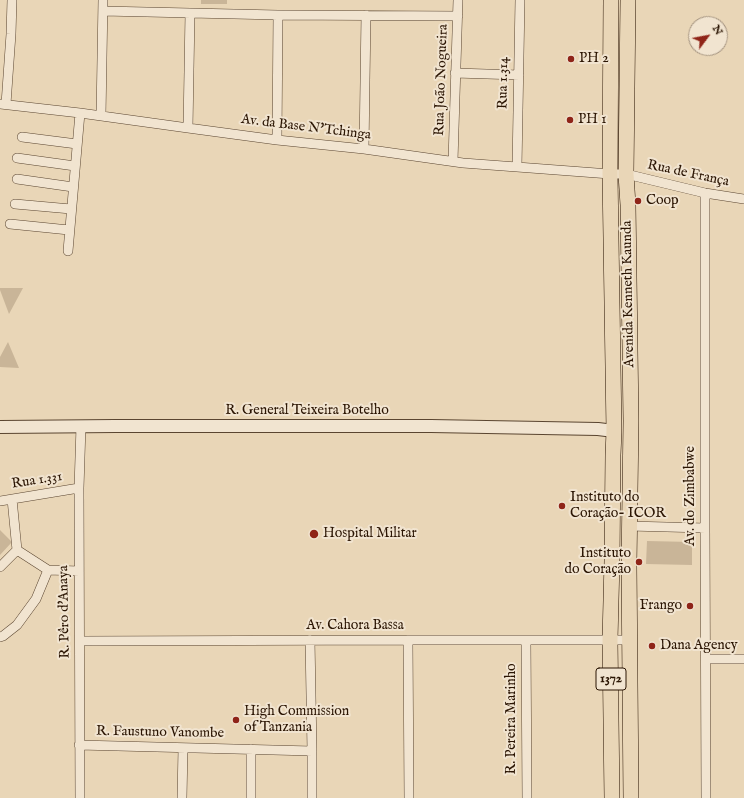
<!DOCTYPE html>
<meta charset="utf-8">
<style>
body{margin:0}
#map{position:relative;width:744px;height:798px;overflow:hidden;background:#e9d6b7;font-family:"IM FELL English",serif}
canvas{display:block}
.north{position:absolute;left:688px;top:16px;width:40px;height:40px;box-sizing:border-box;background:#f1e4d0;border:1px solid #a2917e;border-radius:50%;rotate:58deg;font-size:11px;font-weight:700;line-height:16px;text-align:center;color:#2b1503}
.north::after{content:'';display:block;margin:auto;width:14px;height:18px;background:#8f2418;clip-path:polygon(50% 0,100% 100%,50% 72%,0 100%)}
</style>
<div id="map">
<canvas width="744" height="798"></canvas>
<div class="north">N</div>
</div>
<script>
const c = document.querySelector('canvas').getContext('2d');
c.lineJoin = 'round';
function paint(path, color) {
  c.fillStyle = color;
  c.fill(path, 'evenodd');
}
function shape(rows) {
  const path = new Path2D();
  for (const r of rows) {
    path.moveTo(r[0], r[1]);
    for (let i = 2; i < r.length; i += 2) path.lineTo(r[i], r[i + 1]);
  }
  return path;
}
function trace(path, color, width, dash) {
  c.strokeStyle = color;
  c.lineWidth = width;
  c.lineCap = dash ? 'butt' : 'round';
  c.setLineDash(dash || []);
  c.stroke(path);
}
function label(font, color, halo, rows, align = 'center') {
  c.font = font + ' "IM FELL English",serif';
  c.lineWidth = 4;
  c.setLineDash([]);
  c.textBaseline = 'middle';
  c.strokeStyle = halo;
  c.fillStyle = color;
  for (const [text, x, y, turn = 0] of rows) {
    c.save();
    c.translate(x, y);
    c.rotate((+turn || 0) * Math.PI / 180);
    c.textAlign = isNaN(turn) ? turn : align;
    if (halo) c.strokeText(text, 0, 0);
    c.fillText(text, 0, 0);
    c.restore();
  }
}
const green = shape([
 [201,0,227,0,227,4,201,4],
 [0,288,23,288,9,314,0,290],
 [8,342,19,368,0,367,0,357],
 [0,530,12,542,0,555],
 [647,541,692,542,692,565,646,564]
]);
const minor = shape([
 [103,11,278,15,458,16],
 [455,73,519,75],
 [0,104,80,113,188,128,277,140,364,149,463,163,517,167,610,174,626,174,705,193,744,199],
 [6,104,11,34,12,0],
 [101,116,103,0],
 [188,128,190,13],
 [22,137,77,144],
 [277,140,278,15],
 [364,149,366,15],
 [17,158,75,166],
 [453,161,458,0],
 [517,167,520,0],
 [17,179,73,187],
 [705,193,705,528,706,798],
 [15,204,71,209],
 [10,224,69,230],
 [68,251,80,113],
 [12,499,17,550,48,570],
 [0,501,79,488],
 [629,526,705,528],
 [0,567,17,550],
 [0,637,3,636,17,625,36,599,48,570,79,571],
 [310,640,312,751,312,798],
 [408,640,409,798],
 [526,640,527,798],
 [80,641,408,640,630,640],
 [706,659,744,659],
 [79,745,312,751],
 [251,749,251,798],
 [80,798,79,488,81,426],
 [182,798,183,748]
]);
const tertiary = shape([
 [0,427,115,426,431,426,598,429,614,431]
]);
const primary = shape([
 [611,0,610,174,614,431,613,455,612,561,610,640,612,798],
 [628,0,626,174,628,205,631,421,629,565,631,798]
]);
const markers = [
 [571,59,4,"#8f2418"],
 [570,120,4,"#8f2418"],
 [638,201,4,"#8f2418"],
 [562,506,4,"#8f2418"],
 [314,534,5,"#8f2418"],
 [639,562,4,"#8f2418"],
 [690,606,4,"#8f2418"],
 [652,646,4,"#8f2418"],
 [236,720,4,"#8f2418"]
];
const shields = [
 [611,679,30]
];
const shieldNames = [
 ["1372",611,679]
];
const poiNames = [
 ["PH 2",579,59],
 ["PH 1",578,120],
 ["Coop",646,201],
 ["Instituto do",570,498],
 ["Coração- ICOR",570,514],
 ["Hospital Militar",323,534],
 ["Instituto",631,554,"right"],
 ["do Coração",631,570,"right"],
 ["Frango",682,606,"right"],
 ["Dana Agency",660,646],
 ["High Commission",244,712],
 ["of Tanzania",244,728]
];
const streetNames = [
 ["Rua João Nogueira",442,80,-88],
 ["Rua 1.314",504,83,-89],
 ["Av. da Base N'Tchinga",306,128,7],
 ["Rua de França",688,174,12],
 ["Avenida Kenneth Kaunda",629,294,-91],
 ["R. General Teixeira Botelho",307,411],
 ["Rua 1.331",37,481,-9],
 ["Av. do Zimbabwe",691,496,-90],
 ["R. Pêro d'Anaya",65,612,-91],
 ["Av. Cahora Bassa",355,626],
 ["R. Pereira Marinho",512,719,-90],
 ["R. Faustuno Vanombe",160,733,1]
];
paint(green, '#c9b598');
trace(minor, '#5a4530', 10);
trace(tertiary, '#5a4530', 14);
trace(primary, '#2b1503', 16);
trace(minor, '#f1e4d0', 9);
trace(tertiary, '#f1e4d0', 12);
trace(primary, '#e9d6b7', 15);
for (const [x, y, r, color] of markers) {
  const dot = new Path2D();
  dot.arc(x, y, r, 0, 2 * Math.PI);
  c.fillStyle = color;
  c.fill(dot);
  trace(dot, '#f1e4d0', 1.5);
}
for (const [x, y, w] of shields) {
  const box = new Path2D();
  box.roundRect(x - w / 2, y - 11, w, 22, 3);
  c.fillStyle = '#f1e4d0';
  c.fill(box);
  trace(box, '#2b1503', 1);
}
label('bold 13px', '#2b1503', null, shieldNames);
label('14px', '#2b1503', '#f1e4d0', poiNames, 'left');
label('14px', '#2b1503', '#f1e4d0', streetNames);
</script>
